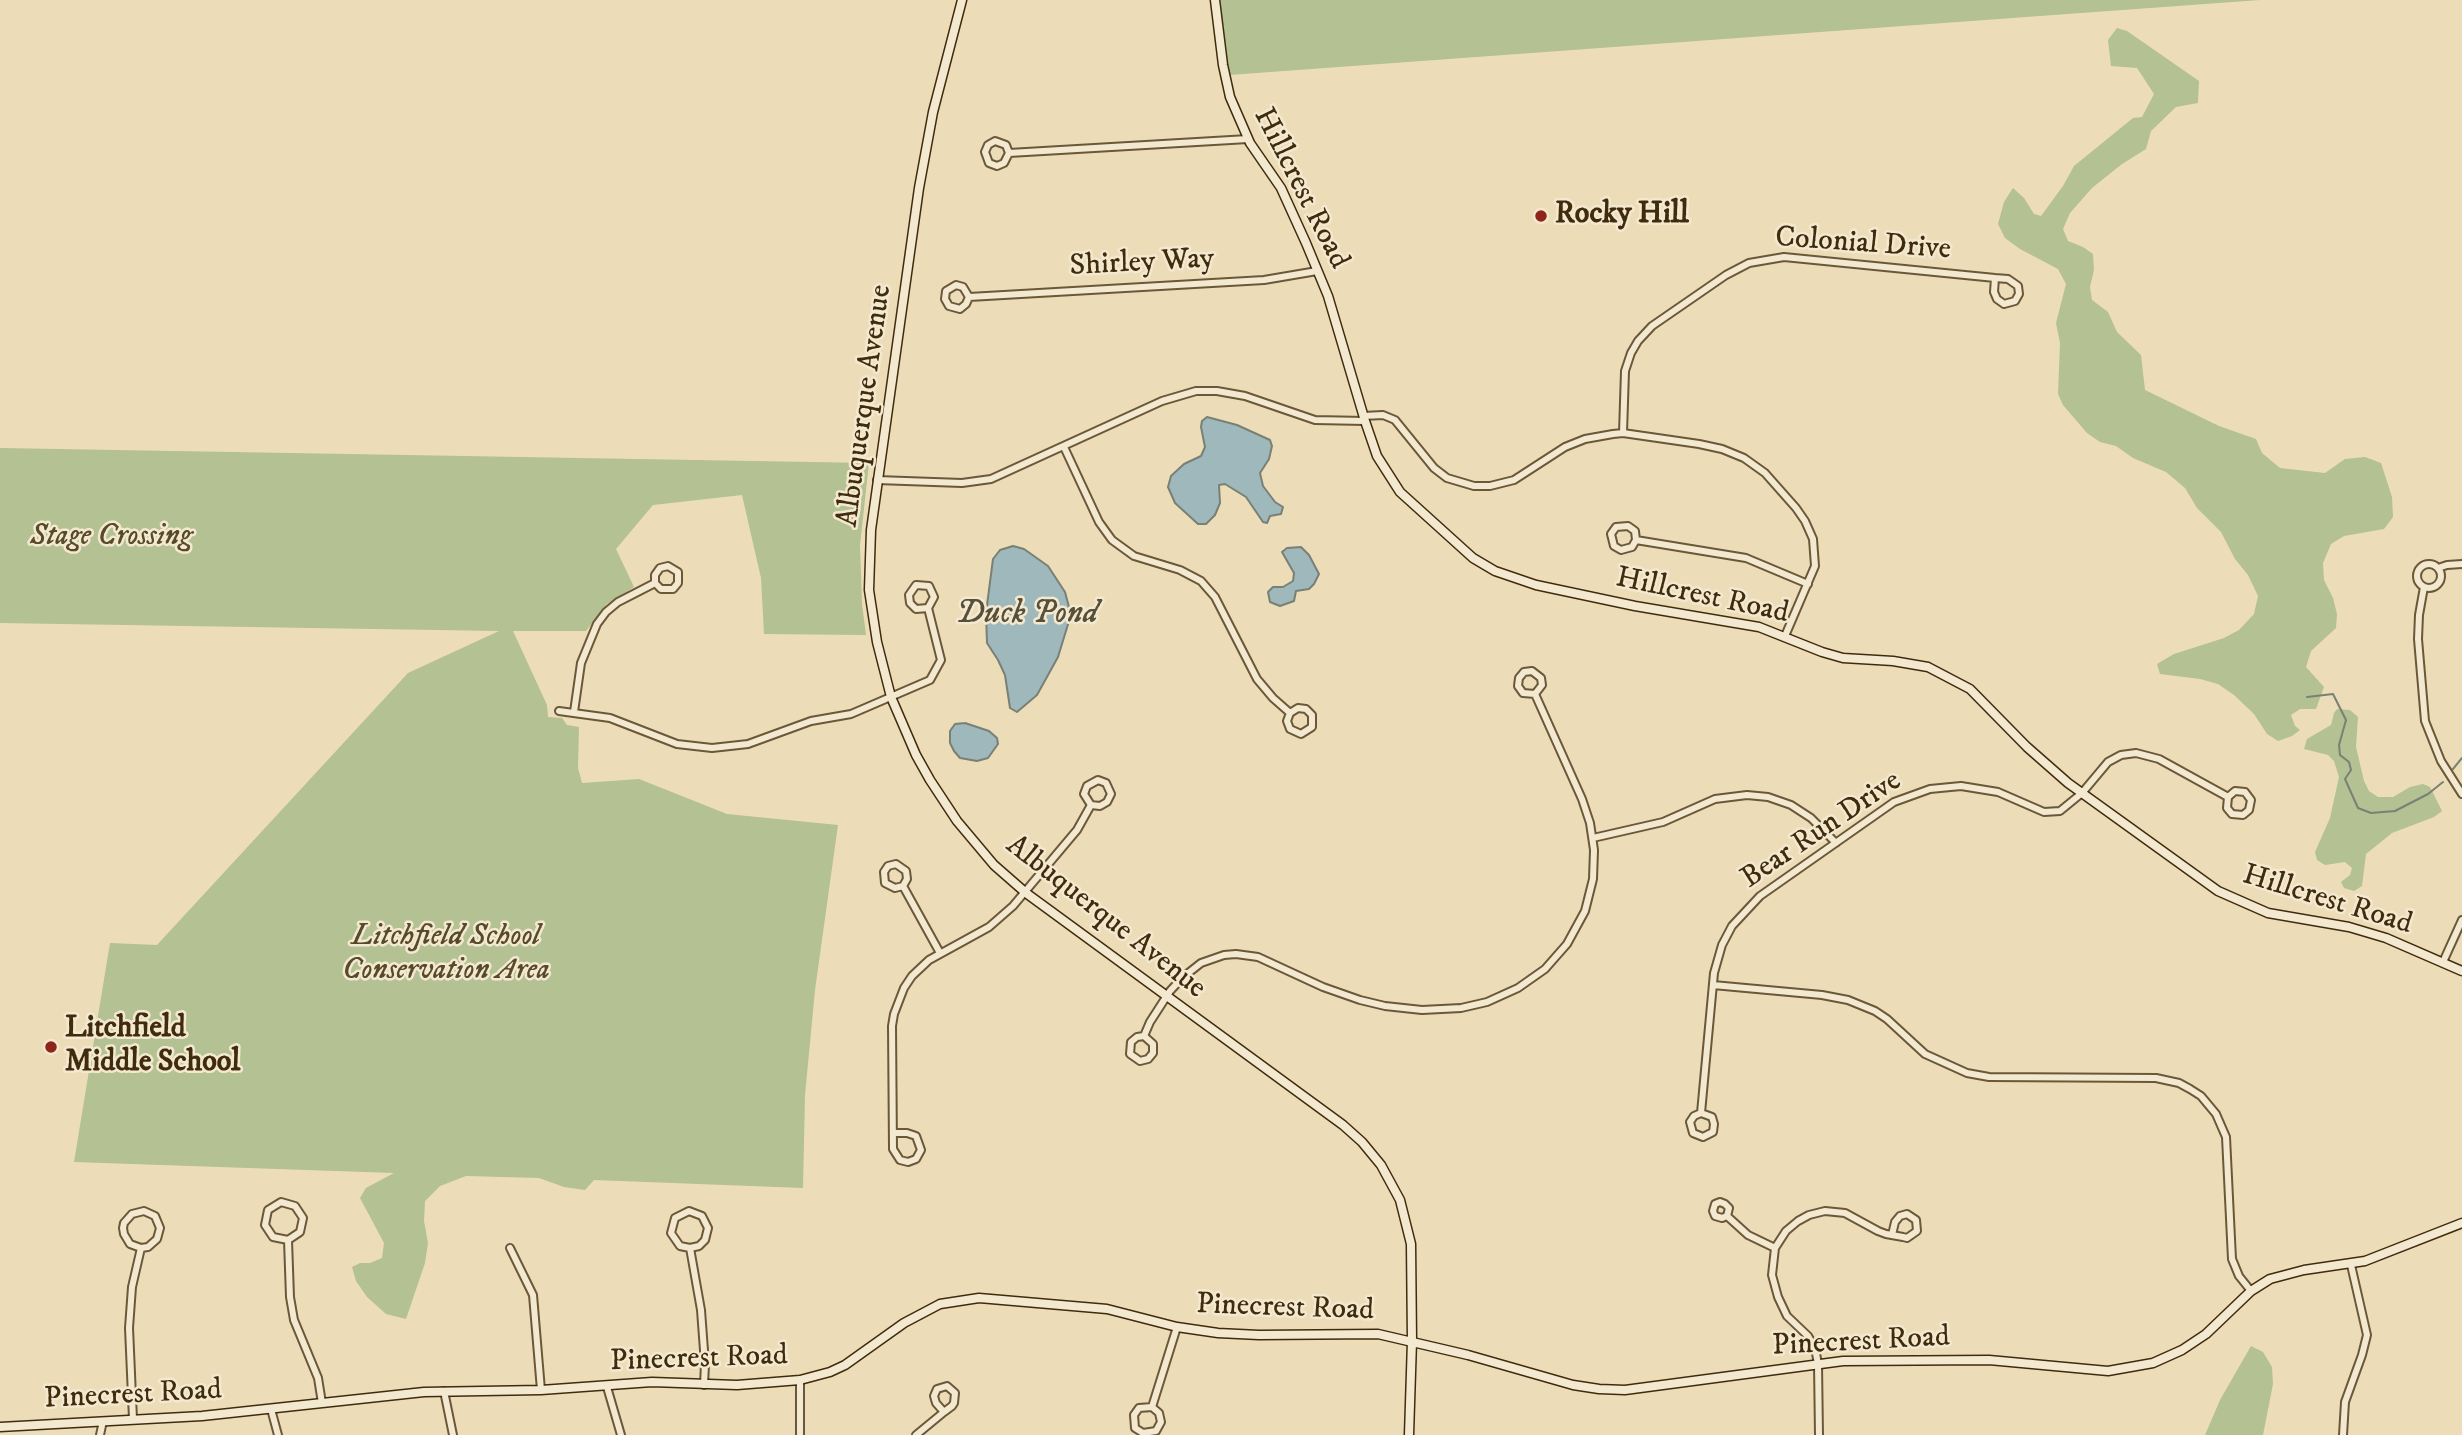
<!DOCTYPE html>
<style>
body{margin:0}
canvas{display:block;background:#ecdcb7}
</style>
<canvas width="2462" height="1435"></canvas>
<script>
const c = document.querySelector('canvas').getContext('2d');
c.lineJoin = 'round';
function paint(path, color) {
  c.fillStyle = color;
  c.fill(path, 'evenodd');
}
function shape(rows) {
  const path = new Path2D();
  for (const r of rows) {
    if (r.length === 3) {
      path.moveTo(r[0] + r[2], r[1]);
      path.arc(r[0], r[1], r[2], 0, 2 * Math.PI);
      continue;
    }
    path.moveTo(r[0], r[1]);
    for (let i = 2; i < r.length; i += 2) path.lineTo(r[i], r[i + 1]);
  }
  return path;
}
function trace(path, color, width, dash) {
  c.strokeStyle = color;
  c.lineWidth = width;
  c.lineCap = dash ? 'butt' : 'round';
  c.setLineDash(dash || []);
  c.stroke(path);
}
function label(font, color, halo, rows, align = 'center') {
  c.font = font + ' "IM FELL DW Pica",serif';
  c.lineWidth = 5;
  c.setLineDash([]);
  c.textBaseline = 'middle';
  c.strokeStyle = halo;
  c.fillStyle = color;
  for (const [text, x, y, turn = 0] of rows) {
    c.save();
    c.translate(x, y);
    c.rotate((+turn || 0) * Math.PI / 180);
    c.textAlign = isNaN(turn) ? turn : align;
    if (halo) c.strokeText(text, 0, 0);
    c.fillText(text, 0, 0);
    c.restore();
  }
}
const green = shape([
 [1218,0,2260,0,1229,75],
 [2117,28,2127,31,2199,81,2198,103,2176,107,2151,131,2146,149,2122,164,2092,188,2070,213,2063,229,2068,241,2083,247,2093,254,2094,270,2090,287,2092,300,2108,312,2117,332,2141,355,2145,390,2219,426,2256,439,2262,453,2280,468,2325,473,2345,459,2365,457,2381,463,2392,497,2393,517,2384,529,2344,536,2331,544,2323,563,2324,580,2333,598,2337,614,2336,628,2311,651,2306,667,2324,687,2316,709,2300,709,2291,715,2295,726,2300,730,2292,736,2278,741,2267,734,2254,714,2234,695,2218,684,2200,679,2160,674,2157,664,2174,654,2224,638,2239,630,2254,614,2258,596,2248,575,2235,559,2221,532,2197,508,2185,488,2166,472,2133,458,2116,446,2100,442,2087,433,2063,405,2058,394,2060,343,2056,323,2066,284,2058,269,2020,249,2005,238,1998,224,2004,202,2013,188,2024,198,2034,214,2041,216,2063,186,2074,166,2133,118,2142,117,2154,94,2137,68,2111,66,2108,40],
 [0,448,869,463,860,545,862,604,866,635,764,634,761,578,742,495,653,505,616,549,634,587,607,604,586,631,513,631,547,705,548,717,562,718,567,725,579,727,578,768,582,783,639,779,727,814,838,825,815,990,805,1095,803,1188,594,1180,585,1190,564,1187,539,1178,466,1176,440,1186,425,1201,424,1221,428,1243,425,1263,406,1319,386,1314,367,1297,356,1281,352,1267,360,1263,370,1263,382,1258,384,1243,360,1198,366,1188,394,1173,74,1162,110,943,157,945,408,673,499,631,0,623],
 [2337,709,2350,710,2358,717,2356,747,2364,781,2369,791,2378,797,2393,797,2410,787,2423,784,2430,787,2442,811,2434,817,2392,833,2366,854,2362,886,2354,891,2344,888,2341,882,2350,875,2352,868,2345,862,2325,865,2317,860,2315,852,2330,818,2339,777,2334,761,2328,755,2304,749,2307,739,2331,725,2334,713],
 [2251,1346,2263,1352,2272,1367,2273,1384,2263,1435,2205,1435,2220,1400]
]);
const water = shape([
 [1207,417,1237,425,1270,440,1272,446,1269,459,1260,473,1263,486,1275,502,1283,507,1281,514,1270,516,1267,523,1263,522,1246,497,1225,484,1219,485,1220,503,1215,515,1206,524,1198,524,1175,503,1168,487,1171,476,1184,464,1201,456,1205,447,1201,427,1202,421,1207,417],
 [1013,546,1024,549,1048,566,1065,592,1069,607,1069,621,1058,657,1037,695,1017,712,1010,708,1005,675,998,660,987,643,986,613,993,559,1000,550,1013,546],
 [1301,547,1309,555,1319,574,1314,584,1309,589,1296,591,1294,601,1280,606,1270,602,1268,592,1273,587,1283,587,1293,581,1294,573,1282,552,1287,548,1301,547],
 [965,723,989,731,997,738,998,744,988,758,977,761,960,758,954,751,950,743,950,731,955,724,965,723]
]);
const stream = shape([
 [2307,697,2333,694,2346,720,2339,745,2340,755,2349,762,2351,770,2345,779,2358,808,2371,813,2395,811,2428,794,2443,782],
 [2453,769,2462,758]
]);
const street = shape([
 [1009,153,1004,163,997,166,989,163,985,152,988,145,995,141,1006,145,1009,153,1248,139],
 [969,297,966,304,960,309,949,306,945,299,946,291,956,285,963,287,969,297,1264,280,1317,271],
 [1363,416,1383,415,1395,420,1434,468,1447,478,1474,486,1490,486,1514,480,1565,447,1585,439,1613,434,1623,433,1699,444,1722,449,1744,458,1765,473,1796,508,1805,521,1813,539,1815,566,1785,636],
 [1623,433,1625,371,1631,353,1638,341,1652,326,1726,275,1749,263,1784,257,1995,278,2008,279,2018,286,2019,294,2015,301,2004,304,1997,299,1994,292,1995,278],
 [1064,447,1099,522,1112,540,1134,556,1180,570,1201,581,1215,597,1257,679,1273,698,1290,713,1287,721,1290,729,1301,734,1312,727,1312,715,1306,709,1298,708,1290,713],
 [877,480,962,483,991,479,1162,401,1196,391,1217,391,1245,396,1315,420,1365,421],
 [1636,540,1632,547,1621,550,1614,546,1611,534,1616,527,1628,526,1635,531,1636,540,1746,558,1808,584],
 [2429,576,12],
 [2438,568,2447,565,2462,564],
 [2424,587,2419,615,2418,639,2425,721,2441,761,2462,794],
 [559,711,610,718,677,744,712,748,748,744,811,721,851,714,930,680,941,660,928,608,934,597,929,586,916,585,909,595,910,603,916,609,928,608],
 [574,712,581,663,597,624,606,612,618,602,655,583,661,589,673,589,678,583,678,572,668,566,660,568,655,575,655,583],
 [1593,838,1663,822,1715,799,1747,795,1768,797,1791,805,1811,818,1836,843],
 [903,886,895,888,885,883,884,872,888,866,896,864,906,871,907,879,903,886,940,953],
 [2443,962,2462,920],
 [1713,985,1822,995,1848,1000,1875,1011,1887,1019,1925,1054,1967,1073,1989,1077,2156,1078,2179,1083,2190,1089,2201,1096,2216,1114,2226,1137,2232,1259,2239,1276,2251,1291],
 [1144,1036,1153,1044,1153,1053,1148,1059,1140,1061,1130,1054,1131,1042,1137,1037,1144,1036,1150,1022,1170,991,1182,978,1201,963,1224,955,1236,954,1258,957,1323,987,1360,1000,1385,1006,1422,1010,1461,1008,1487,1002,1518,988,1545,969,1567,944,1585,911,1593,879,1594,850,1590,823,1582,799,1535,694,1542,685,1541,678,1532,671,1524,672,1519,678,1518,686,1523,693,1535,694],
 [1701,1113,1712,1117,1714,1124,1713,1132,1703,1137,1693,1133,1690,1122,1694,1116,1701,1113,1714,973,1722,945,1732,926,1760,896,1894,802,1930,789,1961,786,1998,792,2044,812,2060,811,2082,793,2108,762,2121,755,2136,753,2159,759,2228,797,2235,791,2245,792,2251,800,2249,810,2243,815,2232,814,2227,808,2228,797],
 [893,1133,907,1133,916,1136,921,1150,916,1159,908,1162,900,1160,893,1149,892,1026,894,1014,904,988,912,976,929,960,989,927,1013,906,1077,830,1091,805,1100,806,1107,802,1111,794,1106,783,1098,780,1087,786,1084,794,1091,805],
 [1727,1216,1722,1218,1715,1216,1713,1211,1715,1204,1720,1202,1725,1204,1729,1208,1727,1216,1748,1235,1775,1248],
 [288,1240,273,1237,265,1225,268,1210,281,1202,295,1206,303,1218,300,1232,288,1240,290,1297,294,1320,318,1378,322,1403],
 [510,1248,533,1295,541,1390],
 [690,1248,680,1246,671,1233,675,1218,689,1211,702,1216,708,1228,705,1240,699,1246,690,1248,701,1310,705,1364,704,1385],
 [800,1380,800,1435],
 [607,1387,621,1435],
 [444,1391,453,1435],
 [1152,1407,1159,1413,1161,1422,1156,1431,1143,1433,1135,1428,1134,1415,1139,1408,1152,1407,1177,1327],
 [271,1409,278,1435],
 [133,1419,129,1328,132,1287,141,1248,148,1247,157,1239,160,1228,155,1216,144,1211,132,1214,124,1223,123,1228,124,1234,130,1244,141,1248],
 [100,1435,103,1421],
 [916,1435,944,1412,952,1406,954,1403,955,1393,947,1386,937,1389,934,1396,936,1403,944,1412],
 [1819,1435,1818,1364,1815,1348,1808,1336,1787,1316,1778,1297,1772,1275,1775,1248,1786,1231,1798,1221,1809,1215,1825,1211,1845,1213,1878,1231,1886,1234,1903,1237,1907,1238,1917,1231,1916,1220,1907,1214,1900,1216,1895,1222,1892,1235],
 [2343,1435,2345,1402,2362,1355,2367,1335,2351,1265]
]);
const secondary = shape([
 [962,0,933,112,919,188,871,530,869,590,877,642,891,697,916,755,930,780,957,821,994,865,1026,893,1343,1125,1362,1142,1381,1165,1400,1200,1411,1244,1412,1341,1409,1435],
 [1215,0,1223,65,1230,97,1250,143,1281,188,1306,243,1328,296,1365,421,1377,456,1400,492,1473,558,1495,571,1536,585,1635,606,1759,627,1822,652,1843,658,1893,661,1928,667,1970,689,2027,747,2068,783,2218,891,2268,913,2349,927,2386,938,2462,971],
 [0,1427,202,1416,424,1392,541,1390,652,1382,737,1385,800,1380,830,1372,845,1365,904,1323,940,1304,979,1298,1107,1309,1177,1327,1218,1333,1259,1335,1378,1334,1468,1355,1573,1385,1599,1389,1625,1390,1843,1361,1989,1360,2108,1371,2153,1363,2182,1350,2206,1334,2251,1291,2270,1279,2304,1270,2365,1261,2462,1223]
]);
const markers = [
 [1541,216,7,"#8f2418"],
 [51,1047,7,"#8f2418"]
];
const streetNames = [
 ["Hillcrest Road",1300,189,63],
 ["Colonial Drive",1863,245,4],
 ["Shirley Way",1142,264,-3],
 ["Albuquerque Avenue",866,406,-82],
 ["Hillcrest Road",1702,597,12],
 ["Bear Run Drive",1822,831,-34],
 ["Hillcrest Road",2327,901,17],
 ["Albuquerque Avenue",1105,918,38],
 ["Pinecrest Road",1285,1309,2],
 ["Pinecrest Road",1861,1343,-3],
 ["Pinecrest Road",699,1360,-2],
 ["Pinecrest Road",133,1396,-3]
];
const poiNames = [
 ["Rocky Hill",1555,216],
 ["Litchfield",65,1030],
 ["Middle School",65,1064]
];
const parkNames = [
 ["Stage Crossing",111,538],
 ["Litchfield School",446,938],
 ["Conservation Area",446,972]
];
const waterNames = [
 ["Duck Pond",1027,615]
];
paint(green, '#b4c192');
paint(water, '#9fb8bb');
trace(water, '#798075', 2);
trace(stream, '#798075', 2);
trace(street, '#6b5838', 10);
trace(secondary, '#402c0d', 11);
trace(street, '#f3e8d0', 6);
trace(secondary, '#f3e8d0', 8);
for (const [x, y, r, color] of markers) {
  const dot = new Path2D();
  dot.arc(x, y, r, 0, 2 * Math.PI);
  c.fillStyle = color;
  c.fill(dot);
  trace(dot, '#f3e8d0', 2.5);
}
label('30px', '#402c0d', '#f3e8d0', streetNames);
label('bold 30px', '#402c0d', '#f3e8d0', poiNames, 'left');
label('italic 30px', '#574a28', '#f3e8d0', parkNames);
label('italic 32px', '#584f38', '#f3e8d0', waterNames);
</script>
